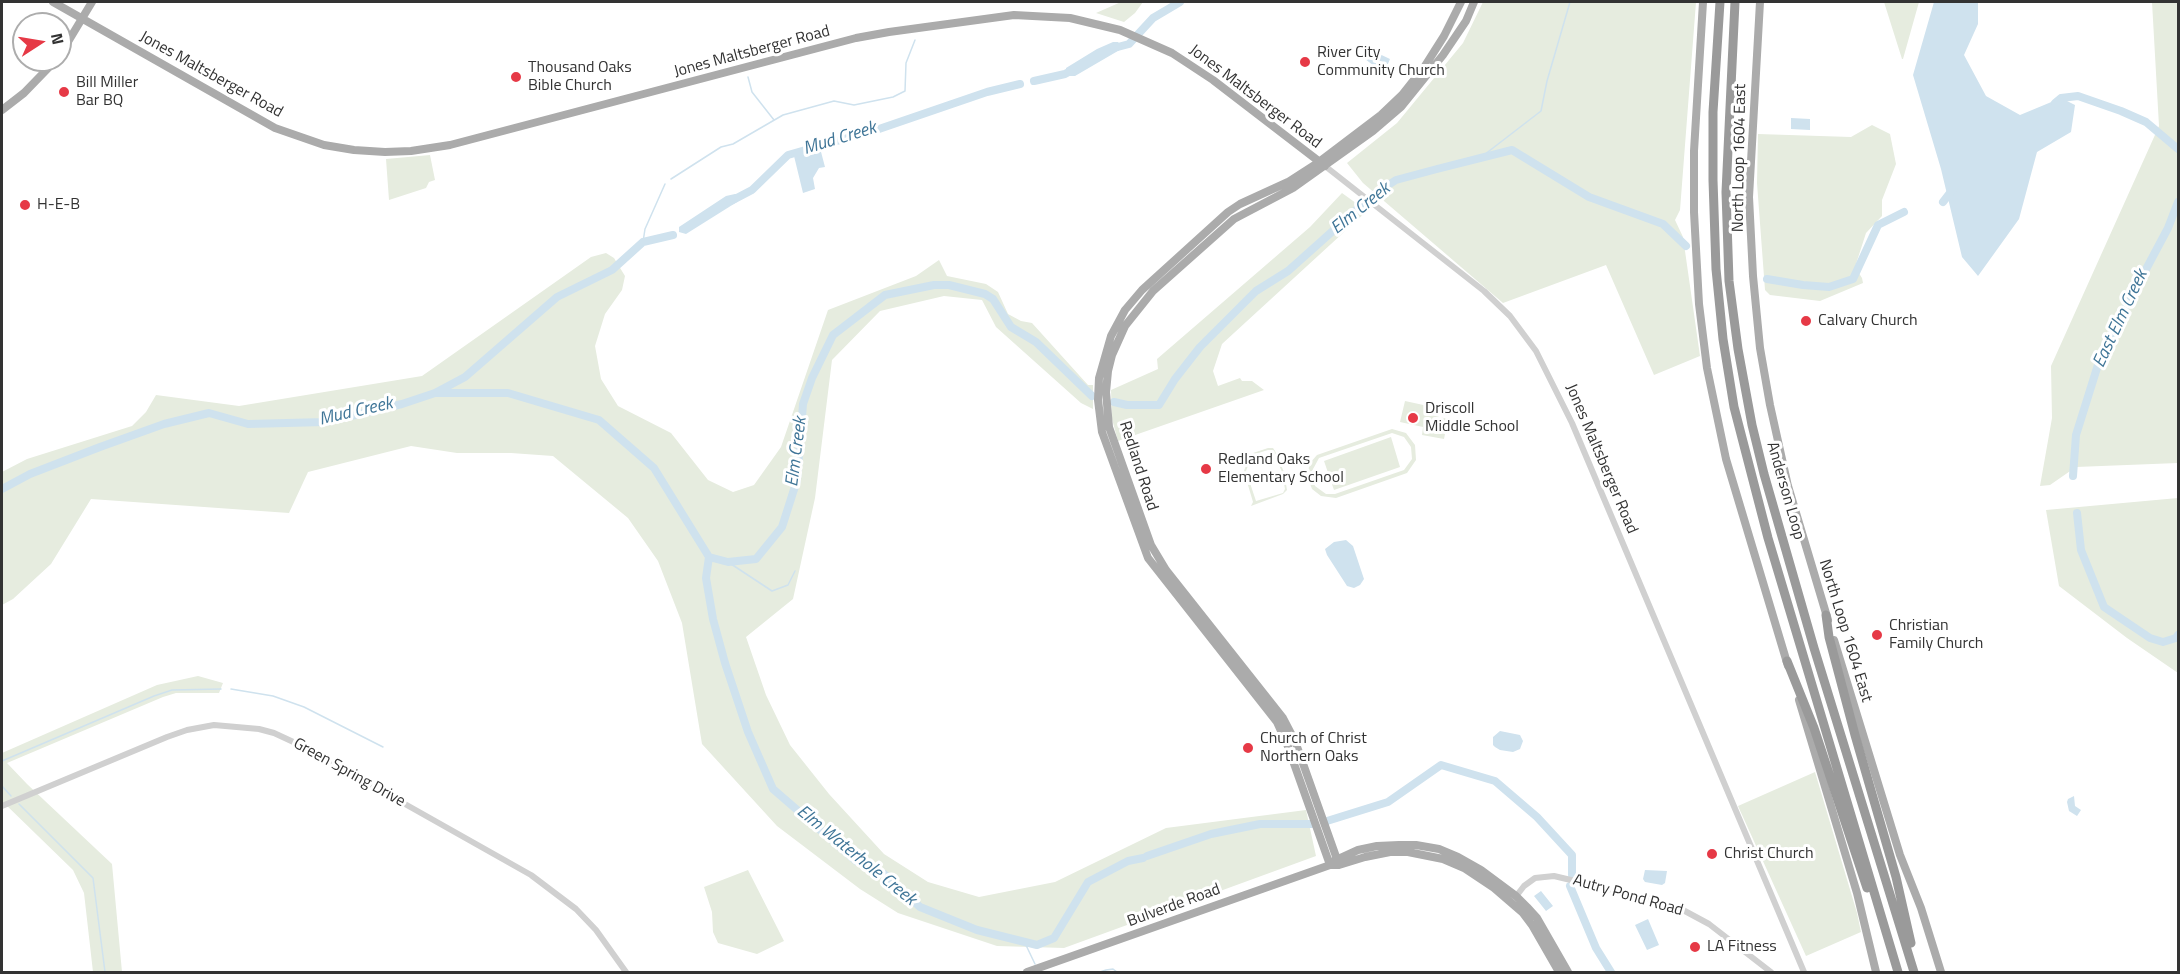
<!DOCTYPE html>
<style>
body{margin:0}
#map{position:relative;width:2180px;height:974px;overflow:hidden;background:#fff;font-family:"Titillium Web",sans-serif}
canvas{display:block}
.frame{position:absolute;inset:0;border:3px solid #333;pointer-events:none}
.north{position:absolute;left:12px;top:12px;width:60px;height:60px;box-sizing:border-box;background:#fff;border:2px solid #adadad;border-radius:50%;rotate:78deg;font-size:16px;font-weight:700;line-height:24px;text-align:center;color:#333}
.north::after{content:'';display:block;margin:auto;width:21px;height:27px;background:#e63946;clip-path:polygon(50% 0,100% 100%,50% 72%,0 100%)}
</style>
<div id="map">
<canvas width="2180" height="974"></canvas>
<div class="frame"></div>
<div class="north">N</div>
</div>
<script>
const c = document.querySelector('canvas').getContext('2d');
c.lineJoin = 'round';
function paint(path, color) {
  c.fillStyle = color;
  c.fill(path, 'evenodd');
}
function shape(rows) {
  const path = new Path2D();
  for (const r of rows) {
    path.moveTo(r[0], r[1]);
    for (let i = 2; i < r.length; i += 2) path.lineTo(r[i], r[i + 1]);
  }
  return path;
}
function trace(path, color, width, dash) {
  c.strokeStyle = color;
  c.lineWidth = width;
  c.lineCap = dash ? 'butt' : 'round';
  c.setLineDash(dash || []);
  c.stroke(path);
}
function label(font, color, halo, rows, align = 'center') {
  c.font = font + ' "Titillium Web",sans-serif';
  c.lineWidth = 6;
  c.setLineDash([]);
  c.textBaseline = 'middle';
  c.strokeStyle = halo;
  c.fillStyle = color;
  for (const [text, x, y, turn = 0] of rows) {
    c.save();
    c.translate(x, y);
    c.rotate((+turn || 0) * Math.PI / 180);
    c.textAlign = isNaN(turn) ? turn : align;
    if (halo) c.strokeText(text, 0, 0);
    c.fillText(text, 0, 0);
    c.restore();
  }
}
const green = shape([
 [1121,2,1143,2,1135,13,1124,22,1096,13],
 [1483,2,1696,2,1680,210,1675,220,1683,237,1700,356,1654,375,1606,265,1503,303,1363,183,1347,163,1397,123,1463,43],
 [1884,2,1919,2,1903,59,1902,59],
 [2152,2,2178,2,2178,463,2076,467,2050,485,2040,486,2052,418,2051,366,2159,126],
 [1872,125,1890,134,1896,164,1882,200,1882,216,1866,233,1855,267,1862,278,1863,283,1820,301,1770,295,1765,290,1757,183,1758,134,1851,137],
 [430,155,435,180,429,182,426,188,389,200,386,159],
 [1342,193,1367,211,1222,344,1213,371,1218,386,1240,378,1242,381,1252,381,1264,390,1118,441,1112,419,1111,390,1158,369,1157,359,1310,227],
 [606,253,614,258,625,276,622,290,605,314,595,346,601,379,618,406,671,433,708,480,733,492,754,485,781,447,828,310,916,276,939,260,947,276,986,284,998,292,1008,314,1021,321,1032,323,1088,385,1093,385,1093,409,1081,403,996,327,982,300,944,296,880,311,832,360,815,498,793,599,746,637,766,695,790,745,829,794,884,854,928,882,979,897,1055,882,1166,828,1306,810,1316,856,1064,948,997,946,898,913,860,889,777,826,702,744,682,623,658,561,628,518,553,456,511,453,457,453,411,446,308,472,289,513,91,499,51,564,13,599,2,605,2,472,27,459,132,426,146,412,156,395,239,406,422,376,591,257],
 [1405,401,1428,406,1427,414,1448,419,1444,439,1422,435,1423,427,1400,422],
 [1392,429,1406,433,1415,445,1416,460,1407,473,1336,498,1321,496,1312,489,1308,478,1308,471,1310,463,1317,455],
 [1392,433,1404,437,1411,447,1412,459,1404,470,1335,494,1326,494,1315,486,1312,478,1312,471,1319,458],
 [1391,437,1400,467,1334,490,1324,461],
 [1268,448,1273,448,1275,451,1284,472,1287,490,1283,494,1251,506,1253,502,1245,475,1243,474,1250,454],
 [1268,450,1273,451,1282,472,1285,489,1283,493,1256,501,1246,471,1252,455],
 [2178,498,2178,673,2127,638,2059,586,2046,510],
 [198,676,223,683,219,693,176,693,163,697,7,763,27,784,112,864,122,972,93,972,84,893,73,870,2,801,2,753,157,685],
 [1815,772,1857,913,1861,932,1806,956,1738,806],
 [748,870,784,941,757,954,718,943,713,932,712,912,704,887]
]);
const water = shape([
 [1934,2,1978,2,1978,24,1964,55,1986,96,2020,115,2061,98,2075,105,2071,132,2037,152,2019,219,1978,276,1962,257,1941,169,1913,75],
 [1113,42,1118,42,1123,48,1075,76,1066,76,1066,68,1097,49],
 [1371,50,1390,59,1385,71,1382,72,1365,59],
 [1791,118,1810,119,1810,130,1791,129],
 [820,148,825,167,819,168,813,178,815,189,803,193,794,156],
 [735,194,738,194,741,198,737,202,686,234,679,232,679,227,682,225,726,196],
 [1346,540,1353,546,1364,579,1360,585,1354,588,1347,586,1327,555,1325,549,1334,542],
 [1500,731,1520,735,1523,741,1520,749,1513,752,1500,750,1495,747,1493,745,1493,737],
 [2074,796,2075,806,2081,810,2077,816,2069,811,2067,802,2068,799],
 [1645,870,1667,871,1665,883,1662,885,1645,882,1643,879],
 [1541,891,1553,906,1546,911,1534,896],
 [1648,919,1659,945,1647,950,1635,925]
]);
const stream = shape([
 [748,77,752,92,774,120],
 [1480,158,1541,111,1547,81,1570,2],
 [671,179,721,147,733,144,783,115,834,101,854,105,893,97,905,91,906,63,915,40],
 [643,242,645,229,665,184],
 [728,562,772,591,788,585,795,571],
 [231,689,273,696,304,707,383,747],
 [2,761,154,696,172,690,221,689],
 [2,786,11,796],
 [19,804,93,878,105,972],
 [1024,941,1035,964],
 [1100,972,1106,970,1113,969,1117,972]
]);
const river = shape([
 [1114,48,1129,44,1153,18,1180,2],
 [1034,81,1065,74,1074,69],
 [2055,103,2061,98,2078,96,2121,111,2146,122,2178,149],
 [731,201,752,190,788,155,879,129,987,92,1020,84],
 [1943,202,1953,189],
 [1767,279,1803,285,1829,287,1853,279,1878,225,1904,212],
 [435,393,508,393,599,420,654,468,709,557,728,562,756,559,782,527,797,480,803,404,812,378,833,335,885,295,934,285,949,285,985,294,993,299,1011,327,1036,342,1092,396],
 [1114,402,1127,405,1159,405,1175,379,1200,347,1256,291,1288,271,1373,195,1396,180,1437,169,1512,150,1589,197,1663,224,1686,246],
 [2073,476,2076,435,2102,352,2168,228,2178,202],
 [2,489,30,474,100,447,164,424,209,413,248,424,325,422,402,404,435,393,465,377,557,297,612,270,643,242,673,235],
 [2077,513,2081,550,2104,607,2150,638,2163,642,2176,638,2178,635],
 [709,557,706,578,713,619,725,663,748,732,773,789,856,861,884,874,920,907,977,930,1037,945,1054,938,1088,882,1128,861,1143,858],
 [1327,821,1388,802,1441,765,1495,781,1537,817,1572,855,1572,875],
 [1147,856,1211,834,1260,824,1312,824],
 [1570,886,1596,948,1611,972]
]);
const minor = shape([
 [1325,166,1484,291,1510,316,1536,351,1572,423,1804,972],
 [2,806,167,737,187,730,214,725,259,729,274,733,302,746,531,875,576,909,596,930,626,972],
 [1514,899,1524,886,1535,878,1554,876,1659,901,1683,910,1709,924,1771,972]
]);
const major = shape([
 [53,2,275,128,324,145,354,150,385,152,411,151,450,145,856,38,889,32,1014,15,1070,18,1120,30,1172,53,1213,80,1325,166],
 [1703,2,1694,151,1694,212,1699,304,1707,368,1726,459,1788,666],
 [1760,2,1749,197,1753,276,1760,348,1770,405,1788,486,1828,620],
 [60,55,92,2],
 [2,110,24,93,56,60],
 [1834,640,1900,855,1921,908,1941,972],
 [1799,700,1857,893,1876,972],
 [1334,861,1358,850,1377,846,1399,845,1416,845,1439,849,1458,857,1481,870,1516,896,1527,907,1537,918,1568,972],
 [1330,865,1287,744,1277,722,1148,558,1102,432,1098,400,1099,378,1111,336,1125,310,1142,290,1228,212,1240,204,1288,182,1319,162,1381,115,1402,95,1425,66,1444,36,1461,2],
 [1339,865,1295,741,1283,718,1166,570,1151,545,1109,427,1106,392,1108,371,1112,355,1125,326,1153,291,1234,219,1293,188,1373,131,1401,107,1443,55,1466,21,1474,2],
 [1027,972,1330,865,1339,865,1365,857,1390,852,1408,852,1443,859,1464,868,1494,888,1523,913,1532,925,1559,972]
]);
const highway = shape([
 [1720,2,1713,112,1713,180,1716,269,1723,339,1734,407,1768,538,1898,972],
 [1735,2,1726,192,1729,281,1738,349,1752,425,1764,474,1814,648,1914,972],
 [1826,615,1829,637,1855,735,1896,877,1911,943],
 [1787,661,1814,728,1867,888]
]);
const markers = [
 [1305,62,6,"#e63946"],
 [516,77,6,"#e63946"],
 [64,92,6,"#e63946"],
 [25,205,6,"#e63946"],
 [1806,321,6,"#e63946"],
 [1413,418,6,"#e63946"],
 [1206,469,6,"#e63946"],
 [1877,635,6,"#e63946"],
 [1248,748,6,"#e63946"],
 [1712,854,6,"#e63946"],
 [1695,947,6,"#e63946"]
];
const streetNames = [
 ["Jones Maltsberger Road",752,52,-15],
 ["Jones Maltsberger Road",211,75,29],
 ["Jones Maltsberger Road",1255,97,37],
 ["North Loop 1604 East",1740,158,-89],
 ["Jones Maltsberger Road",1601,459,67],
 ["Redland Road",1138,466,72],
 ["Anderson Loop",1785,491,74],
 ["North Loop 1604 East",1845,631,73],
 ["Green Spring Drive",349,773,29],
 ["Autry Pond Road",1628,896,16],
 ["Bulverde Road",1174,906,-20]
];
const poiNames = [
 ["River City",1317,53],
 ["Community Church",1317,71],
 ["Thousand Oaks",528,68],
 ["Bible Church",528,86],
 ["Bill Miller",76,83],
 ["Bar BQ",76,101],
 ["H-E-B",37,205],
 ["Calvary Church",1818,321],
 ["Driscoll",1425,409],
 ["Middle School",1425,427],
 ["Redland Oaks",1218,460],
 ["Elementary School",1218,478],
 ["Christian",1889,626],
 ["Family Church",1889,644],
 ["Church of Christ",1260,739],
 ["Northern Oaks",1260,757],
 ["Christ Church",1724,854],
 ["LA Fitness",1707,947]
];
const waterNames = [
 ["Mud Creek",840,139,-17],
 ["Elm Creek",1361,209,-39],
 ["East Elm Creek",2121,319,-65],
 ["Mud Creek",356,412,-13],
 ["Elm Creek",797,452,-83],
 ["Elm Waterhole Creek",856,856,39]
];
paint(green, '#e6ecdf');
paint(water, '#cfe2ee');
trace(stream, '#cfe2ee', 1.5);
trace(river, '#cfe2ee', 8);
trace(minor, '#d0d0d0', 6);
trace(major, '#ababab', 8);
trace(highway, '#9a9a9a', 9);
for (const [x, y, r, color] of markers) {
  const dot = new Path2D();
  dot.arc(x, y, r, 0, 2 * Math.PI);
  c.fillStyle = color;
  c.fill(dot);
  trace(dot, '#fff', 2);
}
label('16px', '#333', '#fff', streetNames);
label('16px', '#333', '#fff', poiNames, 'left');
label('italic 18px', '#3f7597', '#fff', waterNames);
</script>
